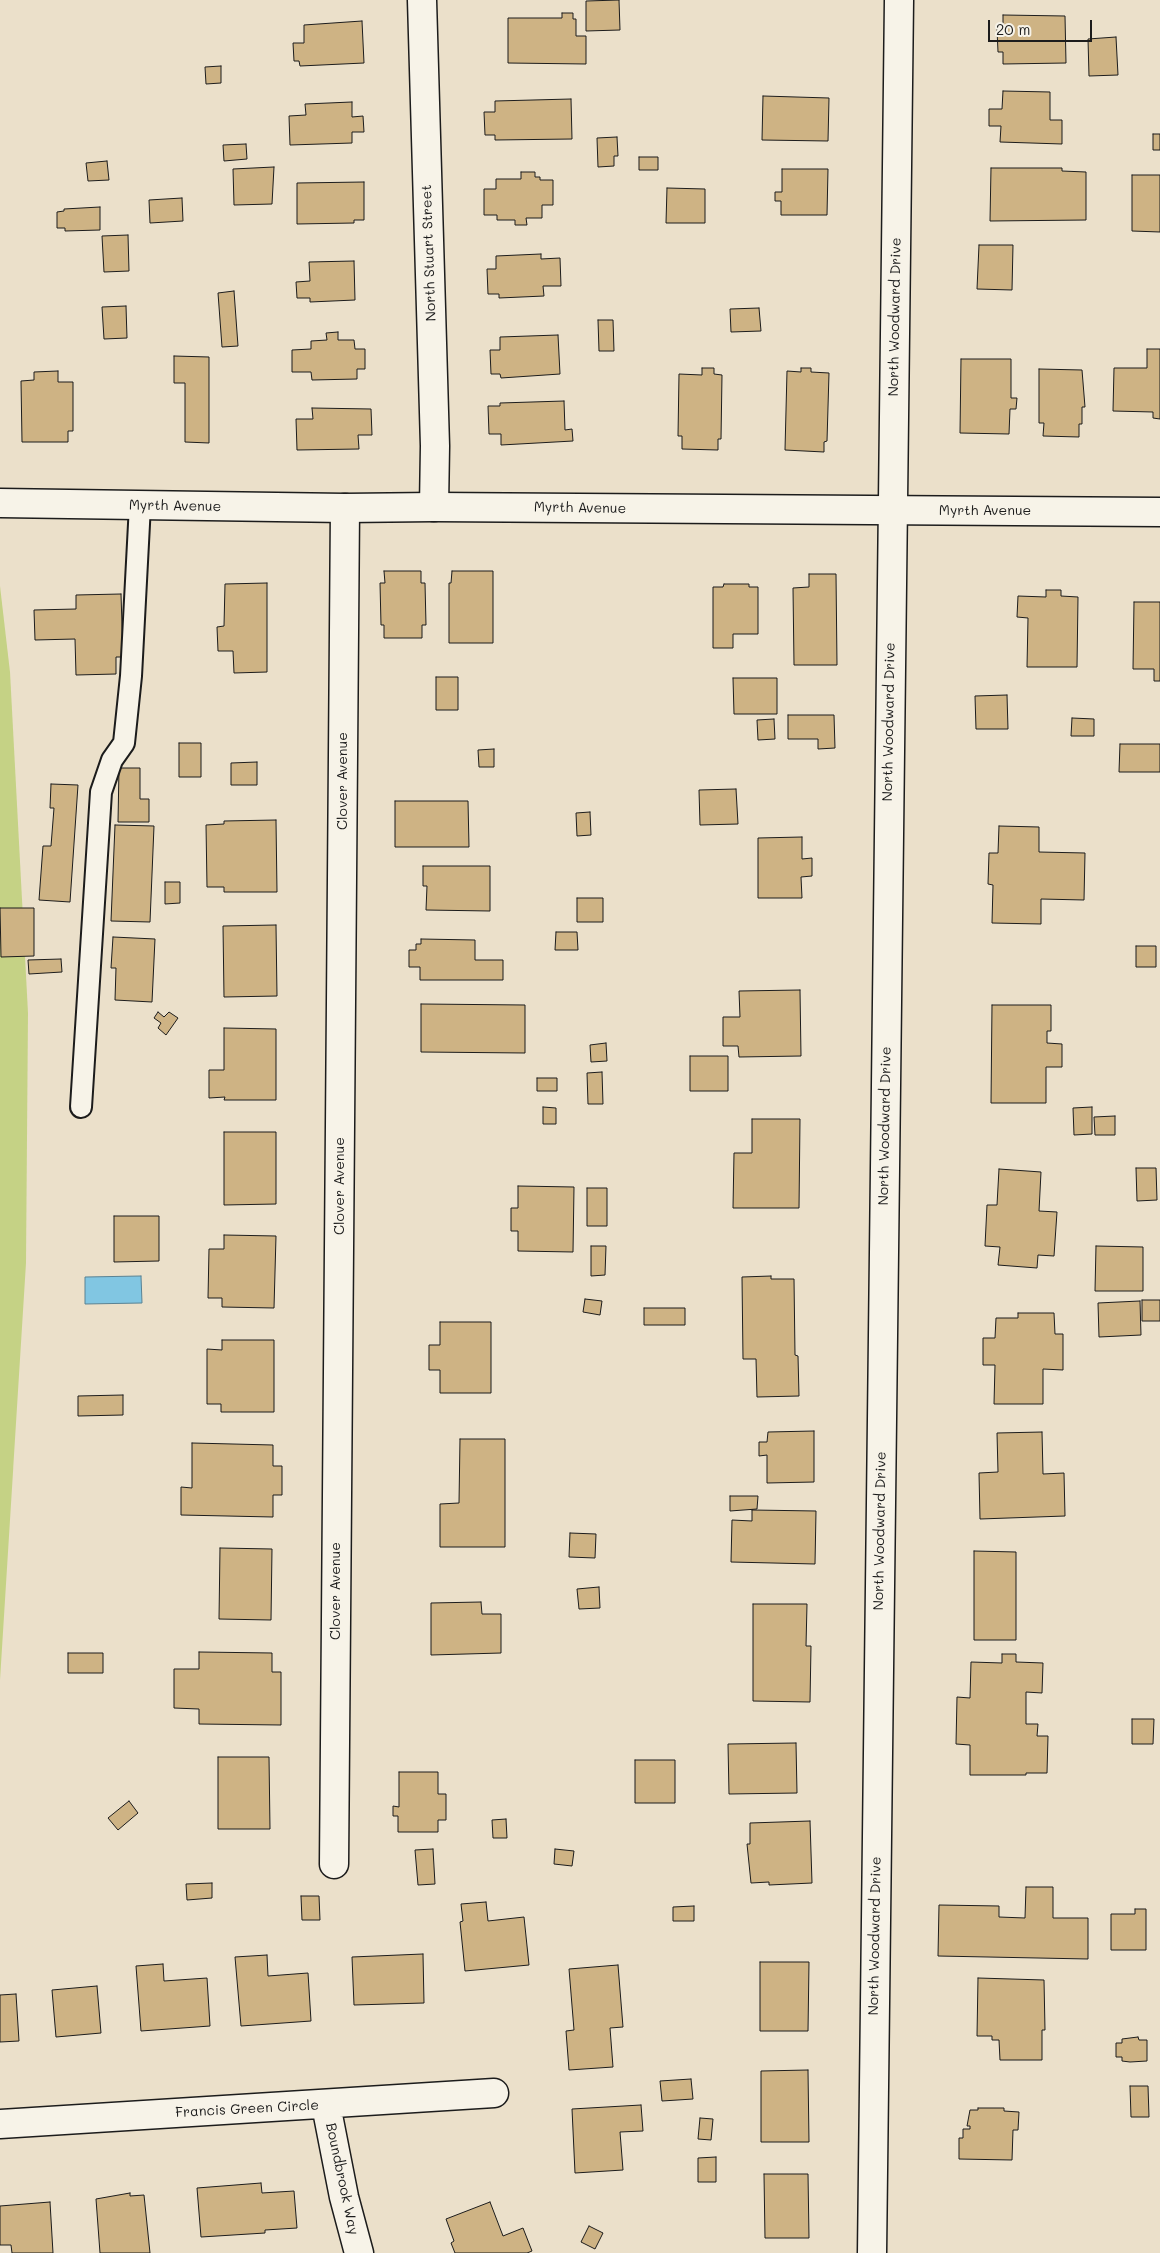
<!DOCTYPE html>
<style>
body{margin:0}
#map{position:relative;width:1160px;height:2253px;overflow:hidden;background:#ebe0ca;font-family:Mali,sans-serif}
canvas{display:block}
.scale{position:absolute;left:988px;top:20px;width:104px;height:22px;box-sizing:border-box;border:2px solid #1c1c1c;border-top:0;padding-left:6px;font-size:15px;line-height:18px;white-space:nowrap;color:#1c1c1c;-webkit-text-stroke:4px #f7f3e8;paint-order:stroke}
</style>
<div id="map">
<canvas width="1160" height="2253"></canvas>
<div class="scale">20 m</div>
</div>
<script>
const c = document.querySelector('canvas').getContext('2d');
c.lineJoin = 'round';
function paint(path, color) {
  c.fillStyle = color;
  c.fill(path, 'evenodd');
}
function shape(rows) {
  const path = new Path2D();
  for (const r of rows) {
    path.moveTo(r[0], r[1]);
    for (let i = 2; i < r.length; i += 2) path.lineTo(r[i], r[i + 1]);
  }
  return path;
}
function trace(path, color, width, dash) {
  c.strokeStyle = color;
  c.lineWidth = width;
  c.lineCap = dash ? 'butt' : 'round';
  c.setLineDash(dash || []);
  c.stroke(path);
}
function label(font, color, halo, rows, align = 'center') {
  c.font = font + ' Mali,sans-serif';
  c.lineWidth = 4.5;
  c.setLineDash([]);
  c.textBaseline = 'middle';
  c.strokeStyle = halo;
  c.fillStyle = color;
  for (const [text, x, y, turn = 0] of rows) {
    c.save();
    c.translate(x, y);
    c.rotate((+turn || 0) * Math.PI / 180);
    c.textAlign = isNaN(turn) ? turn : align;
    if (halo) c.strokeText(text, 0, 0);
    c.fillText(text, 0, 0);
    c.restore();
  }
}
const green = shape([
 [0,586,10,672,28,1013,26,1263,0,1680]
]);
const water = shape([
 [141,1276,142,1303,85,1304,85,1277,141,1276]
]);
const building = shape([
 [619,0,620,30,586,31,586,1,619,0],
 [562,13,573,13,573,19,576,19,576,36,586,36,586,64,508,63,508,18,562,18,562,13],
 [1003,15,1065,16,1066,63,1003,64,1003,52,998,52,997,29,1003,29,1003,15],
 [362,21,364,63,300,66,299,61,294,61,293,43,304,43,304,25,362,21],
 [1116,37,1118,75,1089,76,1088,39,1116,37],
 [221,66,221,83,206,84,205,67,221,66],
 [1003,91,1050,92,1050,120,1062,120,1062,144,1000,142,1001,126,989,126,989,109,1002,109,1003,91],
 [763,96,829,98,828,141,762,140,763,96],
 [571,99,572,139,495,140,495,135,485,135,484,112,495,112,495,101,571,99],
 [352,102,352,117,363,116,364,132,352,132,352,143,290,145,289,116,306,115,305,104,352,102],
 [1153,134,1160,134,1160,150,1153,150,1153,134],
 [617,137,618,156,614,156,614,166,598,167,597,138,617,137],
 [246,144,247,159,224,161,223,145,246,144],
 [639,157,658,157,658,170,639,170,639,157],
 [107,161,109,180,88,181,86,163,107,161],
 [274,167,272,204,234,205,233,169,274,167],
 [991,168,1062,168,1062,171,1086,172,1086,220,990,221,991,168],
 [782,169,828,169,827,215,781,215,781,201,775,201,775,192,782,192,782,169],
 [521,172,535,172,535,177,540,177,540,180,553,180,553,205,542,205,542,218,526,218,527,225,515,225,515,220,497,220,497,215,484,215,484,189,496,189,496,179,521,179,521,172],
 [1132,175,1160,175,1160,232,1132,231,1132,175],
 [364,182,364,220,354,220,354,223,297,224,297,183,364,182],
 [667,188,705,189,705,223,666,223,667,188],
 [182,198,183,221,150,223,149,200,182,198],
 [100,207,100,230,65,231,65,228,57,228,57,212,64,211,64,209,100,207],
 [128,235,129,271,104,272,102,236,128,235],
 [979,245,1013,245,1012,290,977,289,979,245],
 [541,254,541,259,560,258,561,286,543,286,544,296,499,298,499,294,488,294,487,269,496,269,496,256,541,254],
 [354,261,355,300,310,302,310,298,297,298,296,282,310,281,309,262,354,261],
 [234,291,238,346,222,347,218,293,234,291],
 [126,306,127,338,104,339,102,307,126,306],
 [759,308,761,331,731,332,730,309,759,308],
 [598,320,613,320,614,351,599,351,598,320],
 [338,332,338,340,354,340,355,349,365,349,365,369,357,369,357,379,312,380,311,372,292,372,292,350,311,349,311,341,327,340,326,333,338,332],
 [558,335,560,374,501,378,500,374,491,374,490,350,500,350,500,337,558,335],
 [1147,349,1160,349,1160,419,1153,418,1153,412,1113,411,1114,368,1147,368,1147,349],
 [174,356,209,357,209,443,185,442,185,383,174,383,174,356],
 [961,359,1011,359,1011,398,1017,398,1016,409,1010,409,1009,434,960,433,961,359],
 [702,368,714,368,714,374,722,375,721,439,718,439,718,450,682,449,682,436,678,436,679,374,702,375,702,368],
 [801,368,811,368,811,372,829,373,827,441,824,442,824,452,785,450,787,371,801,372,801,368],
 [1039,369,1082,370,1085,407,1082,407,1082,424,1079,424,1079,437,1043,436,1044,423,1039,423,1039,369],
 [58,371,58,382,73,382,73,431,68,431,68,442,22,442,21,381,34,380,34,372,58,371],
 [564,401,565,430,572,429,573,441,501,445,501,434,489,434,488,406,500,406,500,403,564,401],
 [312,408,371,409,372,435,358,435,359,449,297,450,296,419,313,419,312,408],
 [384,571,421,571,421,583,425,583,426,625,422,625,422,638,384,638,384,625,381,625,380,583,385,583,384,571],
 [452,571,493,571,493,643,449,643,449,583,451,583,452,571],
 [809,574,836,574,837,665,794,665,793,588,809,587,809,574],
 [267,583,267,672,234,673,233,651,218,651,217,627,224,626,225,584,267,583],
 [724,584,749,584,749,587,758,587,758,634,733,634,733,648,713,648,713,587,723,587,724,584],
 [1046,590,1061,590,1061,596,1078,597,1077,667,1027,667,1028,618,1017,617,1018,596,1046,597,1046,590],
 [121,594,123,657,116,657,116,674,76,675,75,639,35,640,34,610,76,609,76,595,121,594],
 [1134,602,1160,602,1160,681,1154,681,1154,669,1133,669,1134,602],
 [436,677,458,677,458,710,436,710,436,677],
 [733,678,777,678,777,714,734,714,733,678],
 [1007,695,1008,729,976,729,975,696,1007,695],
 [788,715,834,715,835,748,818,749,818,739,788,739,788,715],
 [1072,718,1094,719,1094,736,1071,736,1072,718],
 [774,719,775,739,758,740,757,720,774,719],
 [179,743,201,743,201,777,179,777,179,743],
 [1120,744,1160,744,1160,772,1119,772,1120,744],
 [494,749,494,767,479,767,478,750,494,749],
 [257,762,257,785,231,785,231,763,257,762],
 [119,768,140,768,140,799,149,799,149,822,118,822,119,768],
 [51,784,78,785,70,902,39,900,43,846,51,846,54,808,50,808,51,784],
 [736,789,738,824,700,825,699,790,736,789],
 [395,801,468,801,469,847,395,847,395,801],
 [590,812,591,835,577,836,576,813,590,812],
 [276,820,277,892,224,892,224,887,207,887,206,825,224,824,224,821,276,820],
 [115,825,154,826,150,922,111,921,115,825],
 [999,826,1039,827,1039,852,1085,853,1084,900,1041,899,1041,924,992,923,993,885,988,884,989,853,998,853,999,826],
 [802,837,802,859,812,858,812,876,801,877,802,898,758,898,758,838,802,837],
 [423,866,490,866,490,911,426,910,427,886,423,886,423,866],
 [165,882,180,882,180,903,165,904,165,882],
 [577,898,603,898,603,922,577,922,577,898],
 [0,908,34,908,34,956,1,957,0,908],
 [276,925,277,996,224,997,223,926,276,925],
 [556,932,577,932,578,950,555,950,556,932],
 [113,937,155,939,152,1002,115,1000,116,968,111,968,113,937],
 [421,939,475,940,475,960,503,960,503,980,420,980,420,967,409,967,409,950,416,950,416,944,421,944,421,939],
 [1136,946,1156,946,1156,967,1136,967,1136,946],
 [61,959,62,972,29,974,28,960,61,959],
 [800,990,801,1056,739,1057,738,1046,723,1046,723,1017,740,1017,739,991,800,990],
 [421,1004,525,1005,525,1053,421,1052,421,1004],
 [992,1005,1051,1005,1051,1031,1047,1031,1047,1043,1062,1044,1062,1067,1046,1067,1046,1103,991,1103,992,1005],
 [158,1012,164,1017,169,1012,178,1018,166,1035,158,1028,161,1023,154,1018,158,1012],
 [224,1028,276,1029,276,1100,224,1100,225,1097,209,1098,209,1070,224,1070,224,1028],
 [606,1043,607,1061,591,1062,590,1045,606,1043],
 [690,1056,728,1056,728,1091,690,1091,690,1056],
 [602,1072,603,1104,588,1104,587,1073,602,1072],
 [537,1078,557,1078,557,1091,537,1091,537,1078],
 [543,1107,556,1108,556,1124,543,1124,543,1107],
 [1092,1107,1092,1134,1074,1135,1073,1108,1092,1107],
 [1115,1116,1115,1135,1095,1135,1094,1117,1115,1116],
 [752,1119,800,1119,799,1208,733,1208,734,1153,752,1153,752,1119],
 [224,1132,276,1132,276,1204,224,1205,224,1132],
 [1136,1168,1156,1168,1157,1200,1137,1201,1136,1168],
 [999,1169,1041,1172,1039,1211,1057,1212,1054,1256,1038,1255,1037,1268,998,1265,1000,1247,985,1246,987,1205,997,1205,999,1169],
 [518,1186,574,1187,573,1252,518,1251,518,1231,511,1231,511,1208,518,1208,518,1186],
 [587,1188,607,1188,607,1226,587,1226,587,1188],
 [114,1216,159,1216,159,1261,114,1262,114,1216],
 [224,1235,276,1236,274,1308,222,1307,222,1298,208,1298,209,1249,224,1249,224,1235],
 [591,1246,606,1246,605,1275,591,1276,591,1246],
 [1096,1246,1143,1247,1143,1291,1095,1291,1096,1246],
 [771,1276,771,1279,794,1279,795,1355,798,1356,799,1396,757,1397,756,1359,743,1359,742,1277,771,1276],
 [585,1299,602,1301,600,1315,583,1312,585,1299],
 [1142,1300,1160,1300,1160,1321,1142,1321,1142,1300],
 [1140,1301,1141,1335,1099,1337,1098,1303,1140,1301],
 [644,1308,685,1308,685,1325,644,1325,644,1308],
 [1018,1313,1054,1313,1055,1334,1063,1334,1063,1370,1043,1369,1043,1404,994,1404,995,1365,983,1365,983,1338,995,1338,996,1318,1018,1318,1018,1313],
 [440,1322,491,1322,491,1393,440,1393,440,1370,429,1370,429,1345,440,1345,440,1322],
 [222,1340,274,1340,274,1412,221,1412,221,1404,207,1404,207,1349,222,1350,222,1340],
 [123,1395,123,1415,78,1416,78,1396,123,1395],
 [814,1431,814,1482,767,1483,767,1455,759,1456,759,1442,767,1442,768,1432,814,1431],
 [1042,1432,1043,1474,1064,1473,1065,1516,980,1519,979,1473,998,1472,997,1433,1042,1432],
 [460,1439,505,1439,505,1547,440,1547,440,1504,459,1503,460,1439],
 [192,1443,273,1445,273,1466,282,1466,282,1495,273,1495,273,1517,181,1515,181,1487,192,1488,192,1443],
 [730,1496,758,1496,757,1509,730,1511,730,1496],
 [752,1510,816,1511,815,1564,731,1562,732,1520,752,1521,752,1510],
 [570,1533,596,1534,595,1558,569,1557,570,1533],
 [220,1548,272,1549,271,1620,219,1619,220,1548],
 [974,1551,1016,1552,1016,1640,974,1640,974,1551],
 [599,1587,600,1608,579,1609,577,1589,599,1587],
 [481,1602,482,1614,501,1614,501,1653,431,1655,431,1603,481,1602],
 [753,1604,807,1604,806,1646,811,1646,810,1702,753,1701,753,1604],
 [199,1652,272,1653,272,1672,281,1672,281,1725,199,1724,199,1709,174,1708,174,1669,199,1669,199,1652],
 [68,1653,103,1653,103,1673,68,1673,68,1653],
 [1002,1654,1016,1654,1016,1662,1043,1663,1042,1693,1026,1692,1026,1724,1038,1724,1037,1736,1048,1736,1047,1773,1026,1773,1026,1775,970,1775,970,1745,956,1744,957,1697,970,1698,971,1662,1002,1663,1002,1654],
 [1132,1719,1154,1719,1153,1744,1132,1744,1132,1719],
 [796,1743,797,1793,729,1794,728,1744,796,1743],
 [218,1757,269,1757,270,1829,218,1829,218,1757],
 [635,1760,675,1760,675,1803,635,1803,635,1760],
 [399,1772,438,1772,438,1794,446,1794,446,1820,438,1820,438,1832,398,1832,398,1816,393,1816,393,1806,399,1807,399,1772],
 [129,1801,138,1813,118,1830,108,1818,129,1801],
 [506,1819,507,1838,493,1838,492,1820,506,1819],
 [810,1821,812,1883,769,1885,769,1882,751,1883,747,1844,750,1844,750,1823,810,1821],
 [433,1849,435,1884,418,1885,415,1850,433,1849],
 [555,1849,574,1851,572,1866,554,1864,555,1849],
 [212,1883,212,1898,187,1900,186,1884,212,1883],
 [1026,1887,1053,1887,1053,1918,1088,1918,1088,1959,938,1956,939,1905,999,1906,999,1917,1025,1918,1026,1887],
 [301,1896,319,1896,320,1920,302,1920,301,1896],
 [486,1902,488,1921,524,1917,529,1965,465,1971,460,1922,463,1921,461,1904,486,1902],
 [694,1906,694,1921,673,1921,673,1907,694,1906],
 [1135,1909,1146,1909,1146,1950,1111,1950,1111,1914,1135,1914,1135,1909],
 [423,1954,424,2003,354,2005,352,1957,423,1954],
 [267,1955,268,1976,308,1973,311,2021,241,2026,235,1957,267,1955],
 [760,1962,809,1962,808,2031,760,2031,760,1962],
 [163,1964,164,1981,207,1978,210,2026,141,2031,136,1966,163,1964],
 [618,1965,623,2027,610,2028,613,2067,569,2070,566,2031,574,2030,569,1969,618,1965],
 [978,1978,1044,1980,1045,2030,1042,2030,1042,2060,1000,2060,999,2040,992,2040,992,2036,977,2036,978,1978],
 [97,1986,101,2033,56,2037,52,1990,97,1986],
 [16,1994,19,2041,0,2042,0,1995,16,1994],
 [1138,2037,1139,2040,1147,2040,1147,2061,1130,2062,1122,2061,1122,2057,1116,2057,1116,2043,1122,2043,1122,2039,1138,2037],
 [808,2070,809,2142,761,2142,761,2071,808,2070],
 [691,2079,693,2099,662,2101,660,2081,691,2079],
 [1130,2086,1148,2086,1149,2117,1131,2117,1130,2086],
 [641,2105,643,2131,620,2132,623,2170,575,2173,572,2109,641,2105],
 [978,2108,1004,2108,1004,2111,1019,2112,1018,2130,1013,2130,1012,2160,959,2159,959,2138,963,2138,963,2129,970,2129,970,2126,967,2126,970,2110,978,2110,978,2108],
 [700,2118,713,2119,711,2140,698,2139,700,2118],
 [716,2157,716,2182,698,2182,698,2158,716,2157],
 [764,2174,808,2174,809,2238,765,2238,764,2174],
 [261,2183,262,2193,294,2191,297,2228,265,2230,265,2233,201,2237,197,2188,261,2183],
 [130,2193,130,2196,144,2195,150,2253,100,2253,96,2199,130,2193],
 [50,2202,53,2253,12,2253,11,2245,0,2245,0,2206,50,2202],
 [490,2202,503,2236,523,2228,532,2251,527,2253,455,2253,451,2243,454,2241,446,2219,490,2202],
 [589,2226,603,2233,595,2249,581,2242,589,2226]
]);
const service = shape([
 [81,1107,101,792,112,760,124,743,131,676,140,505]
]);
const minor = shape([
 [422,0,435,446,434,507],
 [334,1864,345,508],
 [326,2105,344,2197,359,2253],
 [0,2124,494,2093],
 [872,2253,899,0]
]);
const tertiary = shape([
 [0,503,345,508,434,507,1160,512]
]);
const streetNames = [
 ["North Stuart Street",429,253,-92],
 ["North Woodward Drive",895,317,-89],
 ["Myrth Avenue",175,506,1],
 ["Myrth Avenue",580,508,1],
 ["Myrth Avenue",985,511],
 ["North Woodward Drive",889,722,-89],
 ["Clover Avenue",343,781,-90],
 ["North Woodward Drive",885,1126,-89],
 ["Clover Avenue",340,1186,-90],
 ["North Woodward Drive",880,1531,-89],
 ["Clover Avenue",336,1591,-90],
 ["North Woodward Drive",875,1936,-89],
 ["Francis Green Circle",247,2109,-3],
 ["Boundbrook Way",342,2179,78]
];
paint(green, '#c5d285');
paint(water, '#81c6e2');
trace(water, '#598293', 1);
paint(building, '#ceb384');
trace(building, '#1c1c1c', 1);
trace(service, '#1c1c1c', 24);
trace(minor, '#1c1c1c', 31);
trace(tertiary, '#1c1c1c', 31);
trace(service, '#f7f3e8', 20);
trace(minor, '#f7f3e8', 28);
trace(tertiary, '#f7f3e8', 28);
label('14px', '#1c1c1c', '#f7f3e8', streetNames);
</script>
